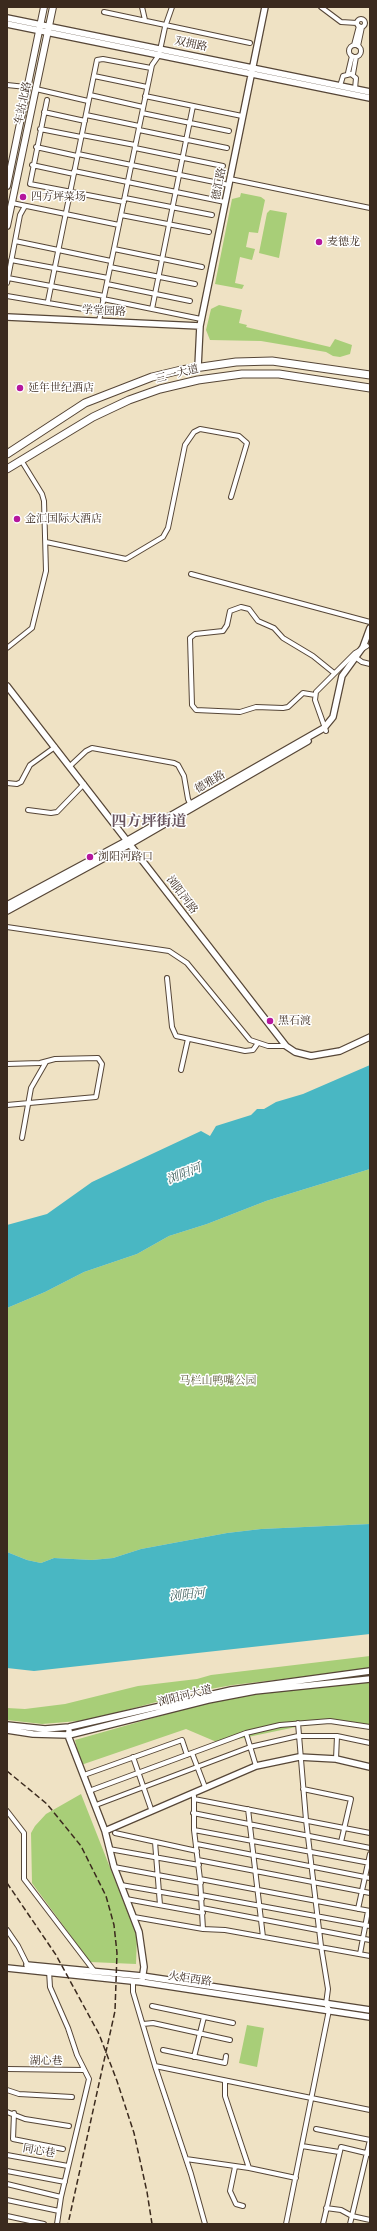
<!DOCTYPE html>
<meta charset="utf-8">
<style>
body{margin:0}
#map{position:relative;width:377px;height:2231px;overflow:hidden;background:#efe2c4;font-family:"Libre Caslon Text",serif}
canvas{display:block}
.frame{position:absolute;inset:0;border:8px solid #3b2a1e;pointer-events:none}
</style>
<div id="map">
<canvas width="377" height="2231"></canvas>
<div class="frame"></div>
</div>
<script>
const c = document.querySelector('canvas').getContext('2d');
c.lineJoin = 'round';
function paint(path, color) {
  c.fillStyle = color;
  c.fill(path, 'evenodd');
}
function shape(rows) {
  const path = new Path2D();
  for (const r of rows) {
    if (r.length === 3) {
      path.moveTo(r[0] + r[2], r[1]);
      path.arc(r[0], r[1], r[2], 0, 2 * Math.PI);
      continue;
    }
    path.moveTo(r[0], r[1]);
    for (let i = 2; i < r.length; i += 2) path.lineTo(r[i], r[i + 1]);
  }
  return path;
}
function trace(path, color, width, dash) {
  c.strokeStyle = color;
  c.lineWidth = width;
  c.lineCap = dash ? 'butt' : 'round';
  c.setLineDash(dash || []);
  c.stroke(path);
}
function label(font, color, halo, rows, align = 'center') {
  c.font = font + ' "Libre Caslon Text","Noto Serif SC",serif';
  c.lineWidth = 3;
  c.setLineDash([]);
  c.textBaseline = 'middle';
  c.strokeStyle = halo;
  c.fillStyle = color;
  for (const [text, x, y, turn = 0] of rows) {
    c.save();
    c.translate(x, y);
    c.rotate((+turn || 0) * Math.PI / 180);
    c.textAlign = isNaN(turn) ? turn : align;
    if (halo) c.strokeText(text, 0, 0);
    c.fillText(text, 0, 0);
    c.restore();
  }
}
const green = shape([
 [241,193,261,197,265,200,258,233,249,232,246,247,255,249,252,260,240,257,235,283,244,285,242,289,215,284,232,199,240,197],
 [270,210,287,213,279,258,259,253,267,213],
 [219,305,242,310,239,323,247,325,246,327,330,347,335,339,352,345,350,354,340,357,333,356,326,352,261,341,210,340,206,330,211,309],
 [370,1169,370,1524,261,1529,227,1533,141,1549,113,1558,92,1560,54,1558,41,1563,27,1560,7,1552,7,1308,45,1292,84,1272,137,1254,169,1236,207,1224,266,1201],
 [370,1656,370,1669,233,1685,193,1692,90,1720,42,1724,7,1720,7,1708,25,1709,65,1704,138,1686,197,1679,211,1675],
 [370,1682,370,1725,320,1722,219,1743,186,1729,81,1765,75,1740,234,1695],
 [81,1794,137,1936,136,1964,90,1962,32,1883,31,1833,35,1826,46,1814],
 [247,2025,264,2028,257,2067,239,2063]
]);
const water = shape([
 [370,1065,370,1169,266,1201,207,1224,169,1236,137,1254,84,1272,45,1292,7,1308,7,1225,47,1214,92,1182,201,1131,210,1136,216,1126,251,1115,257,1109,264,1109,276,1102,303,1094],
 [370,1524,370,1634,34,1671,7,1668,7,1552,27,1560,41,1563,54,1558,92,1560,113,1558,141,1549,227,1533,261,1529]
]);
const street = shape([
 [142,7,145,20],
 [321,7,341,22,357,23],
 [104,12,250,43],
 [361,23,4],
 [354,45,359,26],
 [355,51,6],
 [358,46,362,27],
 [348,73,352,56],
 [353,74,356,57],
 [94,76,147,87],
 [7,85,26,87],
 [340,86,343,76,351,74,356,78,355,89],
 [36,89,88,101],
 [90,95,143,107],
 [145,96,242,116],
 [47,100,30,184,124,202],
 [44,112,85,121],
 [142,113,229,131],
 [86,115,139,126],
 [40,129,81,137],
 [139,130,227,148],
 [82,135,135,145],
 [36,147,77,156],
 [135,148,223,166],
 [78,154,229,185],
 [32,165,74,174],
 [74,171,225,202],
 [230,179,370,208],
 [125,198,212,215],
 [12,203,119,225],
 [121,215,209,232],
 [15,241,111,261],
 [114,249,202,267],
 [11,260,108,278],
 [110,267,195,284],
 [8,278,104,296],
 [7,283,20,215,25,206],
 [107,284,190,301],
 [7,296,101,312],
 [103,299,201,319],
 [48,301,97,60,103,59,151,68],
 [152,309,193,106],
 [99,321,152,65,159,55,165,27,172,7],
 [46,542,126,559,163,537,168,528,185,445,194,432,200,429,239,436,247,443,231,497],
 [191,574,370,622],
 [7,648,32,628,46,571,44,501,42,494,21,460],
 [355,657,362,662,370,664],
 [315,695,303,693,288,707,283,708,256,707,240,712,196,710,192,705,190,638,195,634,223,631,227,625,230,611,241,607,249,609,258,621,274,628,283,638,313,656,334,673],
 [326,731,315,700,316,692,355,653,367,646],
 [70,766,86,751,92,748,174,763,178,765,184,776,188,799,191,806],
 [7,783,17,784,21,782,30,765,55,747],
 [28,810,51,813,57,812,84,784],
 [7,927,169,951,187,963,250,1040,268,1046,286,1046],
 [167,978,172,1027,176,1036,245,1051,253,1050,258,1043],
 [7,1064,40,1063,55,1059,98,1058,102,1064,96,1097,7,1105],
 [181,1070,188,1039],
 [22,1138,31,1088,46,1062],
 [246,1733,256,1766],
 [192,1753,205,1787],
 [133,1757,151,1809],
 [336,1759,337,1736],
 [84,1775,182,1740,187,1755],
 [303,1789,351,1799,341,1842],
 [89,1791,246,1733,280,1725,330,1721,370,1727],
 [194,1796,194,1830,200,1879,203,1929],
 [194,1799,370,1833],
 [96,1805,250,1747,298,1736,337,1736,370,1743],
 [248,1809,263,1937],
 [7,1811,24,1833,24,1879,95,1972],
 [193,1813,370,1848],
 [194,1830,370,1863],
 [115,1833,197,1851],
 [155,1842,160,1905],
 [197,1844,370,1878],
 [109,1849,199,1865],
 [198,1860,370,1893],
 [114,1867,201,1883],
 [200,1879,370,1911],
 [121,1885,202,1899],
 [201,1895,370,1926],
 [126,1899,203,1913],
 [202,1908,370,1940],
 [358,1909,370,1854],
 [134,1917,203,1929,225,1930,370,1956],
 [7,1930,18,1946,28,1966],
 [360,1954,368,1911],
 [49,1971,50,1987,68,2028,77,2055,89,2079,61,2197,57,2224],
 [133,1981,133,1992,155,2066,191,2174,205,2224],
 [152,2006,233,2023],
 [143,2024,153,2023,230,2040],
 [163,2050,225,2063,226,2056],
 [194,2057,204,2017],
 [155,2066,370,2110],
 [7,2069,84,2070],
 [225,2081,225,2096,249,2168,296,2178],
 [7,2090,19,2094,72,2097],
 [7,2112,25,2119,69,2126],
 [14,2113,13,2139,63,2149],
 [316,2129,370,2140],
 [302,2146,339,2152],
 [7,2155,68,2166],
 [186,2159,249,2168],
 [235,2167,230,2191,236,2204,243,2206],
 [7,2171,65,2182],
 [7,2184,61,2197],
 [7,2200,59,2211],
 [326,2208,341,2210,352,2216,370,2220],
 [7,2216,44,2224],
 [286,2224,329,2010,326,2004,328,1989,321,1946,306,1820,298,1723],
 [323,2224,341,2147,370,2154],
 [350,2224,370,2140]
]);
const secondary = shape([
 [7,18,370,92],
 [7,24,370,98],
 [7,317,200,326],
 [198,367,200,326,265,7],
 [7,686,286,1046,295,1052,311,1056,340,1051,370,1037],
 [7,905,128,840,324,728,333,717,342,676,363,647,370,628],
 [7,911,130,844,308,741],
 [7,1725,45,1729,69,1727,231,1690,370,1671],
 [7,1730,33,1734,69,1735,208,1700,255,1691,370,1679],
 [69,1731,69,1738,105,1831,114,1867,139,1932,144,1967,142,1980],
 [105,1831,256,1766,299,1757,336,1759,370,1767],
 [27,1965,142,1976,370,2010],
 [7,1968,141,1982,370,2017]
]);
const primary = shape([
 [7,186,44,7],
 [7,226,53,7]
]);
const highway = shape([
 [7,454,85,403,152,377,181,370,236,362,272,361,370,375],
 [7,469,93,417,129,400,160,389,198,380,242,374,279,374,370,388]
]);
const rail = shape([
 [7,1771,47,1804,81,1846,106,1896,114,1925,117,1953,115,2011,68,2224],
 [7,1883,56,1955,99,2034,117,2081,134,2133,147,2192,152,2224]
]);
const markers = [
 [23,197,4,"#b5179e"],
 [319,242,4,"#b5179e"],
 [20,388,4,"#b5179e"],
 [17,519,4,"#b5179e"],
 [90,857,4,"#b5179e"],
 [270,1021,4,"#b5179e"]
];
const streetNames = [
 ["双拥路",191,44,12],
 ["车站北路",23,103,-78],
 ["德汇路",219,184,-79],
 ["学堂园路",104,311,3],
 ["三一大道",177,374,-14],
 ["德雅路",210,782,-30],
 ["浏阳河路",182,895,53],
 ["浏阳河大道",185,1696,-14],
 ["火炬西路",190,1979,8],
 ["湖心巷",46,2061,1],
 ["同心巷",39,2151,10]
];
const poiNames = [
 ["四方坪菜场",31,197],
 ["麦德龙",327,242],
 ["延年世纪酒店",28,388],
 ["金汇国际大酒店",25,519],
 ["浏阳河路口",98,857],
 ["黑石渡",278,1021]
];
const parkNames = [
 ["马栏山鸭嘴公园",218,1381]
];
const waterNames = [
 ["浏阳河",184,1174,-22],
 ["浏阳河",187,1595,-6]
];
const districtNames = [
 ["四方坪街道",149,822]
];
paint(green, '#a8ce78');
paint(water, '#49b7c3');
trace(street, '#564637', 6);
trace(secondary, '#564637', 8);
trace(primary, '#564637', 8);
trace(highway, '#564637', 9);
trace(street, '#fff', 4);
trace(secondary, '#fff', 5.5);
trace(primary, '#fff', 6);
trace(highway, '#fff', 7);
trace(rail, '#3b2a1e', 1.5, [6, 3]);
for (const [x, y, r, color] of markers) {
  const dot = new Path2D();
  dot.arc(x, y, r, 0, 2 * Math.PI);
  c.fillStyle = color;
  c.fill(dot);
  trace(dot, '#fff', 1.5);
}
label('11px', '#3b2a1e', '#fff', streetNames);
label('11px', '#3b2a1e', '#fff', poiNames, 'left');
label('11px', '#5c5b39', '#fff', parkNames);
label('italic 12px', '#416260', '#fff', waterNames);
label('bold 15px', '#68545e', '#fff', districtNames);
</script>
